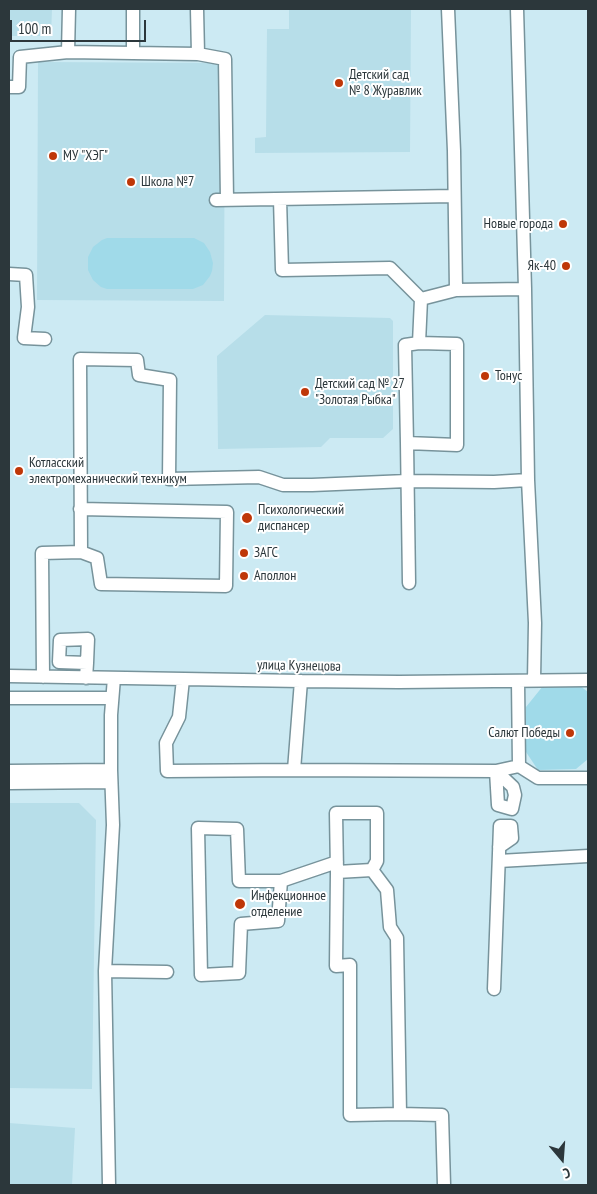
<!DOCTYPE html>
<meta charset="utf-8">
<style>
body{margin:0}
#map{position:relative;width:597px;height:1194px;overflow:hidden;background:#cceaf3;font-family:"PT Sans Narrow",sans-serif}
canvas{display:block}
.frame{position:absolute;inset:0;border:10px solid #2c373b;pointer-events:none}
.north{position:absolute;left:537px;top:1134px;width:50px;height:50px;-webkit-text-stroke:4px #fff;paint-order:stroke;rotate:162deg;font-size:14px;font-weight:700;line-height:20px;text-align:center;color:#2c373b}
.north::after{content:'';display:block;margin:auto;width:18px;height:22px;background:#2c373b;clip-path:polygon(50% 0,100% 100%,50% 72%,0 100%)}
.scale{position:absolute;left:10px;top:20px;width:136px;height:22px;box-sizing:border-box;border:2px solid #2c373b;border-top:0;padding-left:6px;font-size:15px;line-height:18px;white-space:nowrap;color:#2c373b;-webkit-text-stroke:4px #fff;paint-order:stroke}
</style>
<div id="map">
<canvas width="597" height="1194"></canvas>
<div class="frame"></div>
<div class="north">С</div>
<div class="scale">100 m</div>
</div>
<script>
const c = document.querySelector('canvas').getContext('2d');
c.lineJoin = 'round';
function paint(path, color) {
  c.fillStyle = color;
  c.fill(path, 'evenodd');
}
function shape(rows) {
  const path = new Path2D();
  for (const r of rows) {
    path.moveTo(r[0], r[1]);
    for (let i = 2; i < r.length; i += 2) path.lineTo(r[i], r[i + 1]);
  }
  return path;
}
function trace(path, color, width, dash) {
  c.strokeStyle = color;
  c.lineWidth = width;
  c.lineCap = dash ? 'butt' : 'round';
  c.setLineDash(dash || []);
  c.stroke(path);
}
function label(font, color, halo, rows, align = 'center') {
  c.font = font + ' "PT Sans Narrow",sans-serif';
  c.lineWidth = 4;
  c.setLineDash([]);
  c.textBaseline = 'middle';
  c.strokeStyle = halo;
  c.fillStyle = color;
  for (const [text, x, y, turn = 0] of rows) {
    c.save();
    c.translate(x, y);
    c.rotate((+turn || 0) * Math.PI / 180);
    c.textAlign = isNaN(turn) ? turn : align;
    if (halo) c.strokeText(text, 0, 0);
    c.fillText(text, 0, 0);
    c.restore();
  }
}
const built = shape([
 [9,9,52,9,51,36,9,36],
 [289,9,411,10,410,152,255,153,255,138,266,137,267,29,289,29],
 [38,62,225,63,224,301,37,300],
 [265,315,390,318,393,321,393,429,383,438,330,438,321,447,218,449,217,356],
 [9,803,79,803,96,820,92,1089,9,1088],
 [9,1123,75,1128,72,1185,9,1185]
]);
const green = shape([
 [107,238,194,238,204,243,210,252,213,263,212,271,210,276,203,285,193,289,107,289,101,287,93,280,88,270,88,257,93,247,102,240],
 [579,685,588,692,588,759,576,769,538,770,526,752,526,707,543,686]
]);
const minor = shape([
 [133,9,133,53],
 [197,9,198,54],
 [448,9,454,151,456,290,525,289,528,480,535,623,534,680],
 [517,9,525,289],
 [68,52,69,9],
 [9,87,19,87,20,57,68,52,198,54,225,59,227,200],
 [280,199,282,270,390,268,421,299],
 [216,200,454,196],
 [9,274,26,275,28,307,24,338,45,339],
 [407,443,405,345,419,343],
 [80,509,227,512,226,586,101,584,97,558,81,552],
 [409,583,407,443,457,445,457,344,419,343,421,299,456,290],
 [9,676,301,681,399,682,588,680],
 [43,677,42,553,81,552,80,359,137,360,139,375,170,380,169,479,259,477,283,485,312,485,407,481,494,482,528,480],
 [86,678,87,663,88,639,60,640,59,662,87,663],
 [183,679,179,717,166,743,167,771,294,770,301,681],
 [518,681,519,766,538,778,588,778],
 [9,698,112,698],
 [111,770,111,715,114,678],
 [294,770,496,771,519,766],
 [9,771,111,770,113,825,105,971,109,1185],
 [496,771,513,787,515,795,512,809,498,805,496,771],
 [9,783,111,782],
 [499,861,588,856],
 [372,870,377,861,377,813,336,813,337,872,336,966,350,965,350,1115,400,1114,442,1115,444,1185],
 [337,872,372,870,387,890,390,927,397,938,400,1114],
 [281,881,278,921,241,924,239,973,201,975,198,828,237,829,239,881,281,881,337,862],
 [105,971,167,972],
 [494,989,500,826,511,826,512,838,499,847]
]);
const markers = [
 [339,83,5,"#bf3708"],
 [53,156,5,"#bf3708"],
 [131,182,5,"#bf3708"],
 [563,224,5,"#bf3708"],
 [566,266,5,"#bf3708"],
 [485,376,5,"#bf3708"],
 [305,392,5,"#bf3708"],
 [19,471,5,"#bf3708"],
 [247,518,6,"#bf3708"],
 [244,553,5,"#bf3708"],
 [244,576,5,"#bf3708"],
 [570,733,5,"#bf3708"],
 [240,904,6,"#bf3708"]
];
const poiNames = [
 ["Детский сад",349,75],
 ["№ 8 Журавлик",349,91],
 ["МУ \"ХЭГ\"",63,156],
 ["Школа №7",141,182],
 ["Новые города",553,224,"right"],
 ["Як-40",556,266,"right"],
 ["Тонус",495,376],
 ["Детский сад № 27",315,384],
 ["\"Золотая Рыбка\"",315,400],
 ["Котласский",29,463],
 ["электромеханический техникум",29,479],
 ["Психологический",258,510],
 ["диспансер",258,526],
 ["ЗАГС",254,553],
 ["Аполлон",254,576],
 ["Салют Победы",560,733,"right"],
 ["Инфекционное",251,896],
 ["отделение",251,912]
];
const streetNames = [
 ["улица Кузнецова",299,666,1]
];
paint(built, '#b7dee9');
paint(green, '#a0dae9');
trace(minor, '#77939b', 15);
trace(minor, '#fff', 12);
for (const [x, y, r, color] of markers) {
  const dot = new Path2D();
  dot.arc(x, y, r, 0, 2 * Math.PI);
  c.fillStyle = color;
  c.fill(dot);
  trace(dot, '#fff', 2);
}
label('14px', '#2c373b', '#fff', poiNames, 'left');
label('14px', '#2c373b', '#fff', streetNames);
</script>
